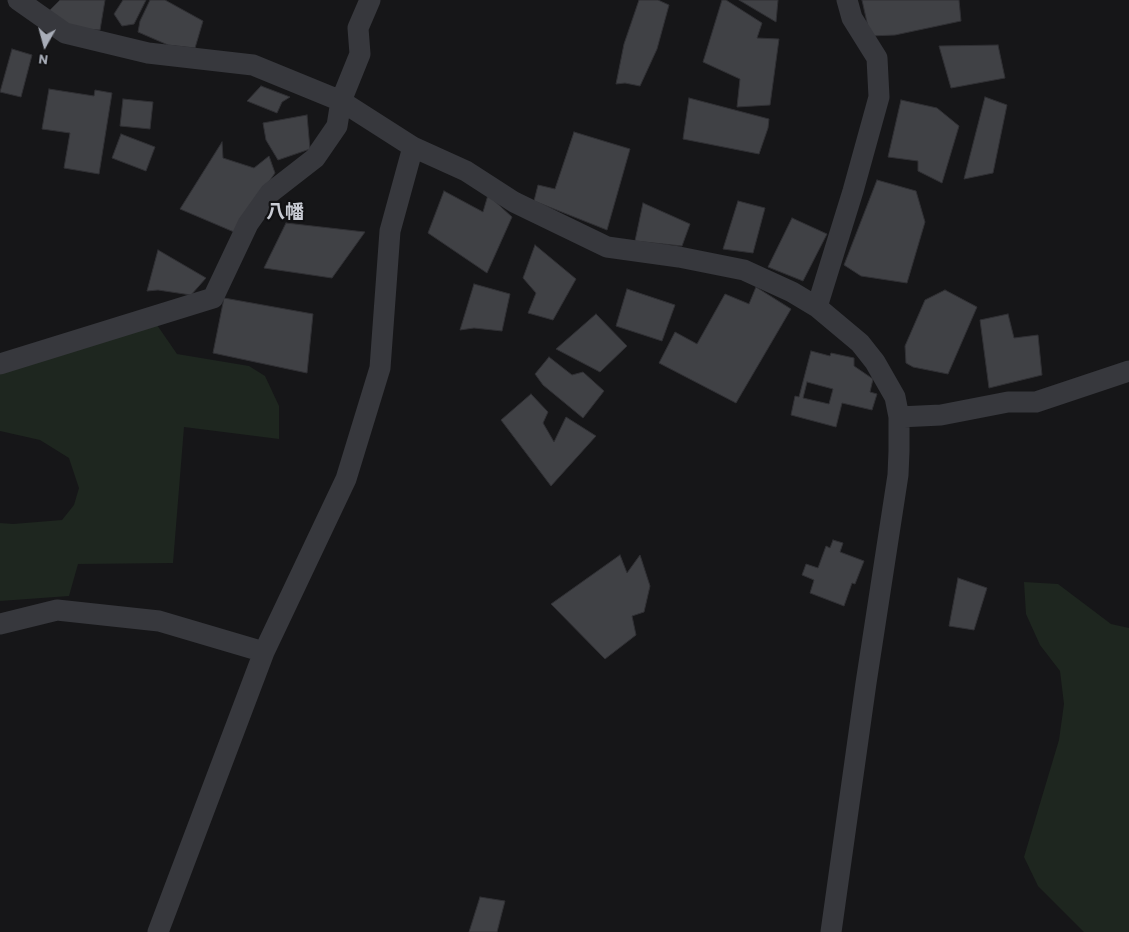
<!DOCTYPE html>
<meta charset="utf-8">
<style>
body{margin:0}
#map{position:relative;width:1129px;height:932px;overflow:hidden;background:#161618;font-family:Barlow,sans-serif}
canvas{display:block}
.north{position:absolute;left:20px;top:20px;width:50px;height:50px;-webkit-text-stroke:4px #111113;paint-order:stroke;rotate:187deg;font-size:14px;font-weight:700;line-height:20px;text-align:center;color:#a8adb8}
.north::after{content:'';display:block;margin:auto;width:18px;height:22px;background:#a8adb8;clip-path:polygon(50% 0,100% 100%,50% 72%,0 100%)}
</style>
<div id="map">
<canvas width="1129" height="932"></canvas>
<div class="north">N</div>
</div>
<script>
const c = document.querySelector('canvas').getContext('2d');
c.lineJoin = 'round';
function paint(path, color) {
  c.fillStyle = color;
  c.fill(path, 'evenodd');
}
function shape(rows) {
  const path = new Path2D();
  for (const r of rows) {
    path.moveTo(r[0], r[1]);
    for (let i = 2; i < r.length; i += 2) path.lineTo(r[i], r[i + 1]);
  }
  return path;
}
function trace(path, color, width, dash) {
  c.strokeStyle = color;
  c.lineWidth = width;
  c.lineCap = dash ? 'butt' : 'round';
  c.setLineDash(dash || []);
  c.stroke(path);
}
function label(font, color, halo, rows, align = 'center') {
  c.font = font + ' Barlow,"Noto Sans JP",sans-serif';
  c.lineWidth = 4.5;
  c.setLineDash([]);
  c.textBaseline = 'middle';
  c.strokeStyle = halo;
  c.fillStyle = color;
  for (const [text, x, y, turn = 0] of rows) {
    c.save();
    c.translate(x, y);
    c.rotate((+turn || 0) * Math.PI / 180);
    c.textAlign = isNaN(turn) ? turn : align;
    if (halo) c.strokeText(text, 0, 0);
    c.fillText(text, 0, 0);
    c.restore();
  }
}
const green = shape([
 [157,325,177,354,249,366,265,376,279,406,279,439,184,427,173,563,78,564,69,596,0,601,0,523,13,524,62,520,74,505,79,488,69,458,40,440,0,431,0,365],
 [1024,582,1058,584,1111,624,1129,628,1129,932,1084,932,1038,886,1024,857,1059,740,1064,704,1060,671,1040,645,1026,614]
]);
const building = shape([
 [60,0,105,0,100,30,68,28,48,12,60,0],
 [123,0,146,0,134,24,122,26,114,14,123,0],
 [150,0,165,0,203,21,195,48,168,45,138,32,140,21,150,0],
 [639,0,658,0,669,5,657,49,640,86,625,83,616,84,624,44,639,0],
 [722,0,726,0,762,23,757,38,779,39,770,105,737,107,740,79,703,62,722,0],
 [739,0,778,0,776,22,739,0],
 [862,0,959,0,961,21,895,35,870,36,862,0],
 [998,45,1005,78,951,88,939,46,998,45],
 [12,49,32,55,21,97,0,92,12,49],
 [261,86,290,97,282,102,277,113,247,101,261,86],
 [49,89,94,96,95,90,112,93,99,174,64,168,70,133,42,129,49,89],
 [985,97,1007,105,993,173,964,179,985,97],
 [689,98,769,119,768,128,759,154,683,139,689,98],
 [123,99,153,102,150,129,120,126,123,99],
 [901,100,937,108,959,126,942,183,918,171,918,161,888,157,901,100],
 [307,115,310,149,278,160,266,140,263,123,307,115],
 [574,132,630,149,607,230,534,201,538,185,555,189,574,132],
 [121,134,155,147,146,171,112,158,121,134],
 [222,142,223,158,254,168,269,156,275,173,234,232,180,209,222,142],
 [877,180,916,191,925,222,907,283,861,276,844,265,877,180],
 [444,191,483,212,488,195,512,217,487,273,428,233,444,191],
 [738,201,765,208,753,253,723,249,738,201],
 [643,203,690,224,682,246,635,241,643,203],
 [792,218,827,234,803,281,768,267,792,218],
 [286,223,365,232,332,278,264,268,286,223],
 [535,245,576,279,553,320,528,313,536,293,523,278,535,245],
 [158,250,206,278,191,295,158,290,147,291,158,250],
 [474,284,510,294,502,331,474,328,460,330,474,284],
 [756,287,791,309,736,403,659,363,675,332,697,344,725,294,749,304,756,287],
 [627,289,675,305,662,341,616,326,627,289],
 [945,290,977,307,948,374,913,367,906,363,905,346,925,300,945,290],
 [224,298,313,314,307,373,213,353,224,298],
 [596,314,627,346,600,372,556,349,596,314],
 [1008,314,1014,338,1038,335,1042,375,989,388,980,320,1008,314],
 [811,351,830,356,831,353,854,358,854,366,873,379,870,392,877,394,872,410,842,403,836,427,791,415,795,396,799,397,811,351],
 [807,382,833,389,829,404,803,398,807,382],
 [549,357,572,375,583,372,604,391,583,418,543,385,535,374,549,357],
 [531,394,548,412,543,423,554,442,566,417,596,436,551,486,501,420,531,394],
 [833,540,843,543,840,552,864,561,855,584,852,583,844,606,810,593,814,580,802,575,806,564,818,568,826,546,830,548,833,540],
 [620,555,627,573,640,555,650,586,644,612,632,616,636,635,605,659,551,604,620,555],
 [958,578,987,588,974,630,949,626,958,578],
 [480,897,505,901,497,932,469,932,480,897]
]);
const minor = shape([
 [18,0,65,33,148,53,253,65,341,101,413,147,466,171,514,202,607,247,679,257,744,270,792,292,817,307,860,343,875,362,895,397,899,417,899,451,898,475,866,683,831,932],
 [817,307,853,191,879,97,877,58,852,18,847,0],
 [0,364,213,298,248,224,270,193,315,158,337,126,341,101,360,54,358,28,370,0],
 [899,417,941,415,1008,402,1036,402,1129,371],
 [0,624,57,610,159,621,264,652],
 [158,932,264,652,346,479,380,368,390,231,413,147]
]);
const quarterNames = [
 ["八幡",285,212]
];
paint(green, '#1e261f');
paint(building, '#404145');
trace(building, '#303034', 1);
trace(minor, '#37383d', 21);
label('bold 19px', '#c9ccd4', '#111113', quarterNames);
</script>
